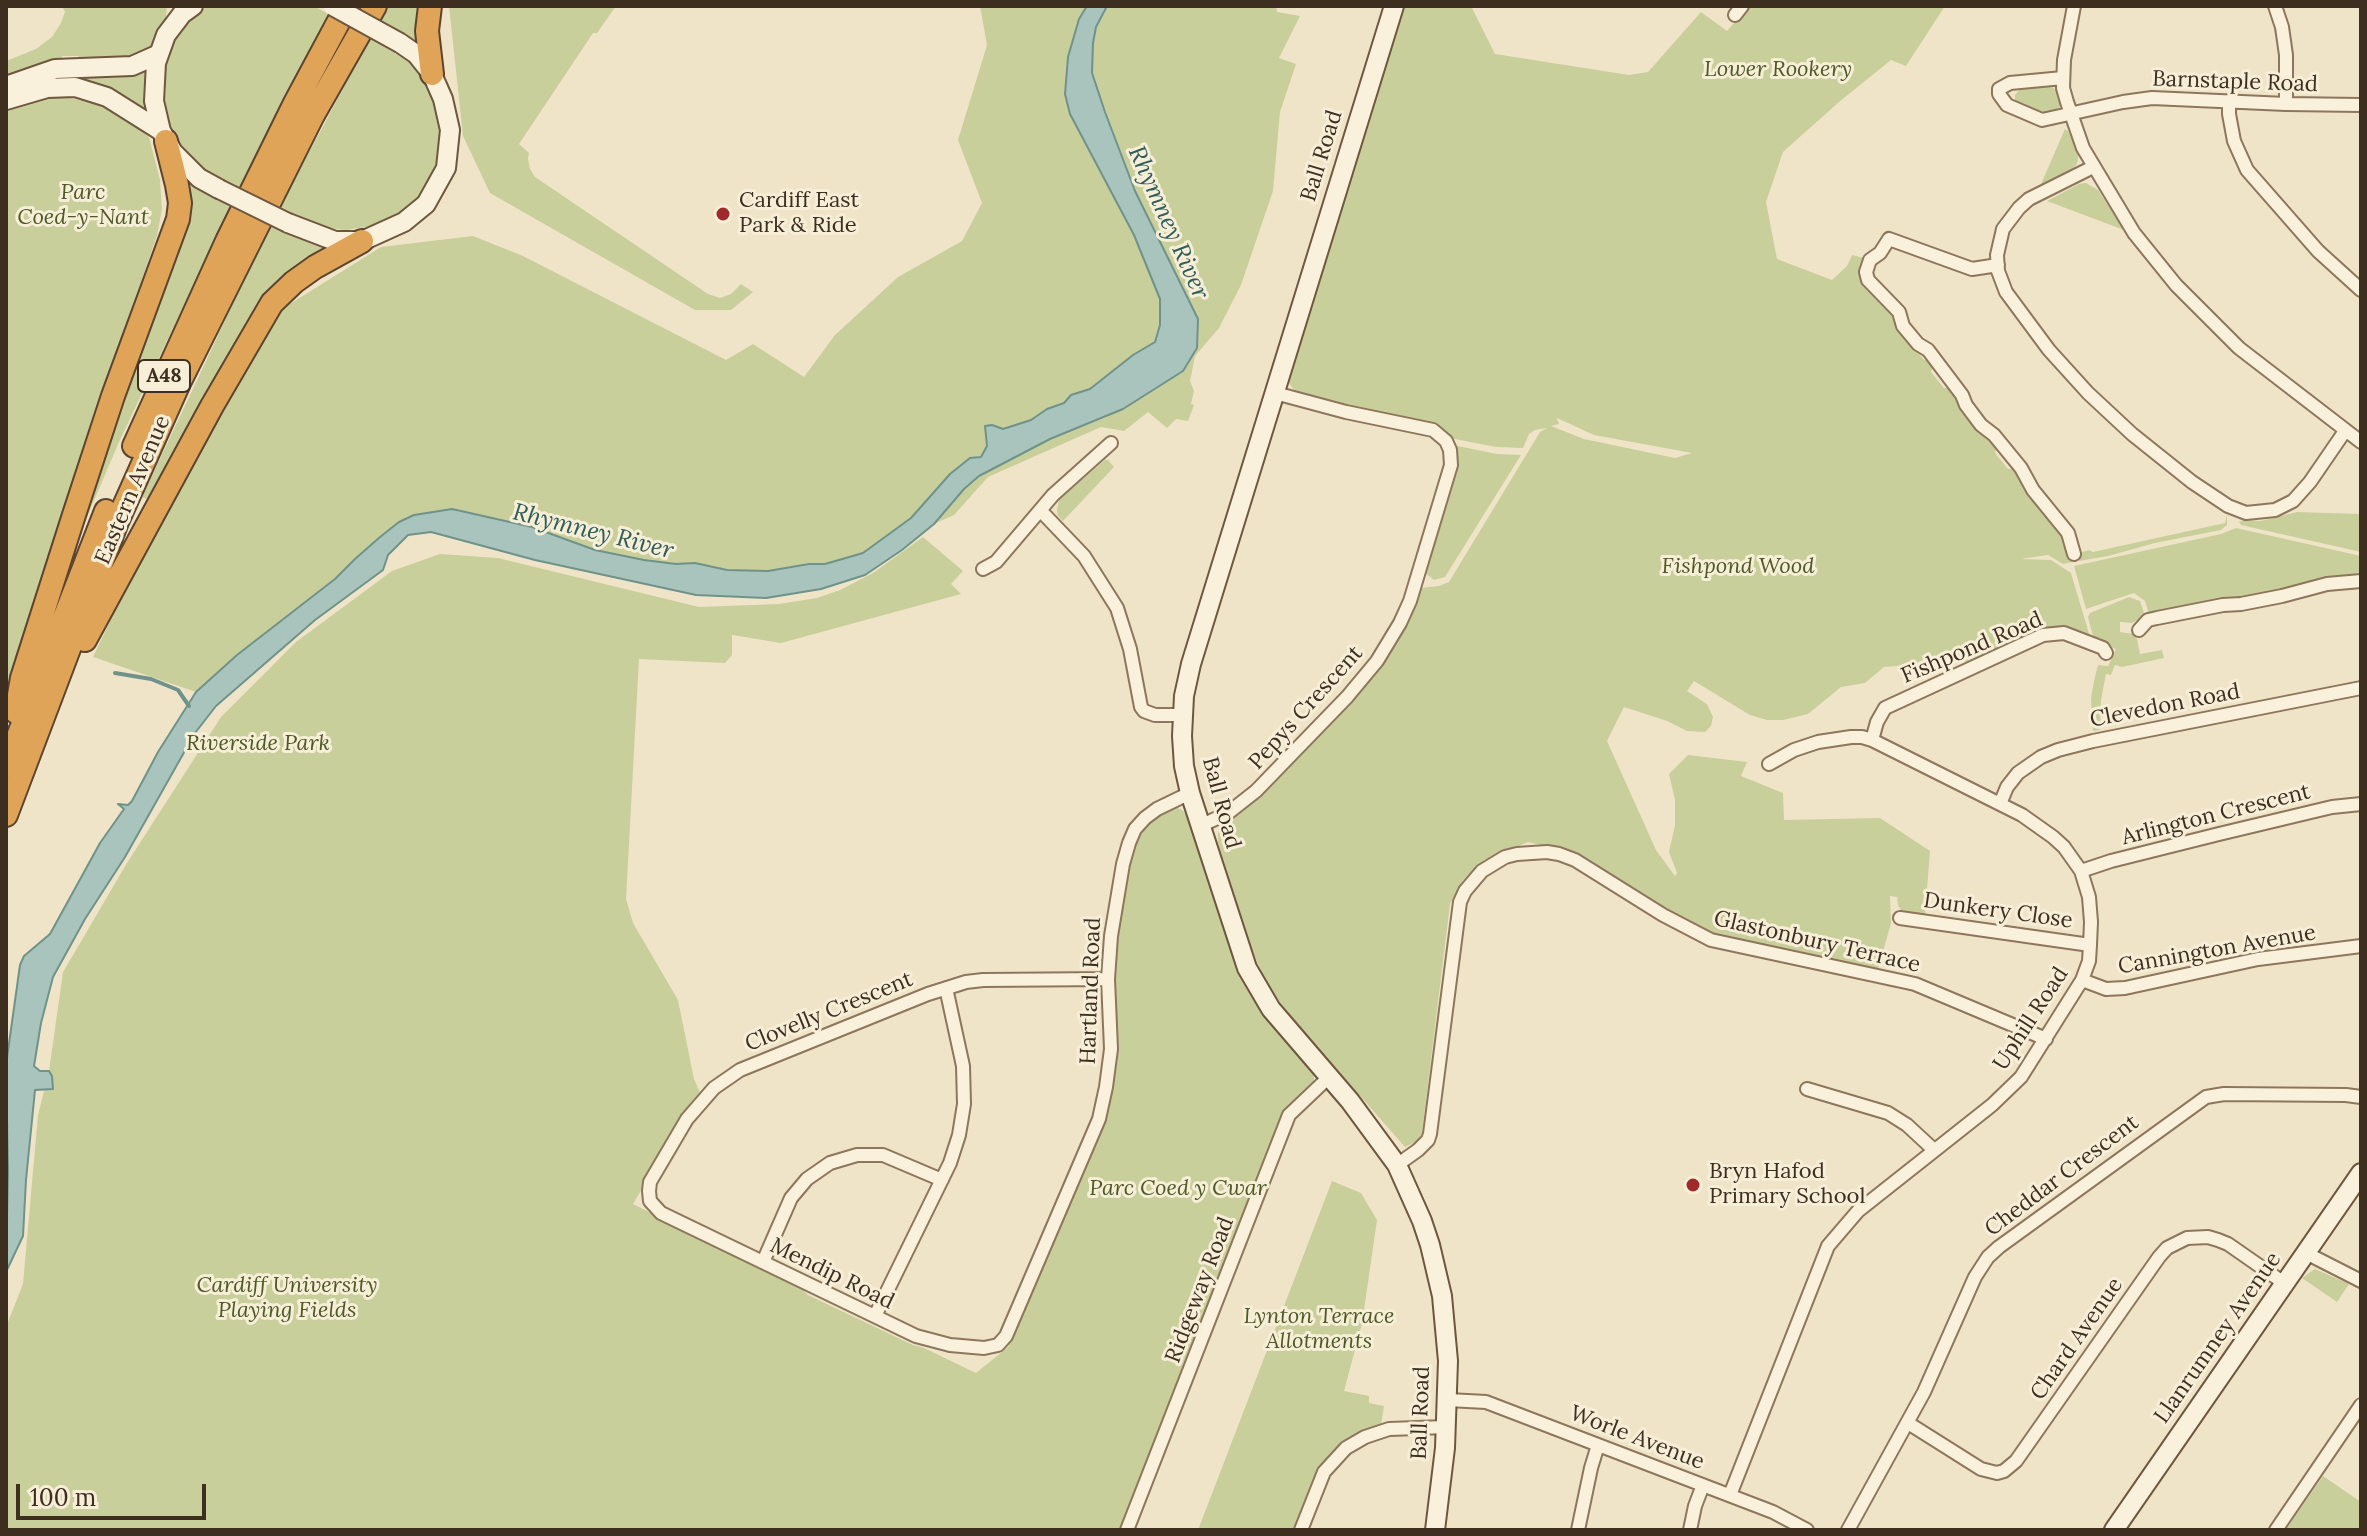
<!DOCTYPE html>
<style>
body{margin:0}
#map{position:relative;width:2367px;height:1536px;overflow:hidden;background:#f0e4c8;font-family:Lora,serif}
canvas{display:block}
.frame{position:absolute;inset:0;border:8px solid #3d2e20;pointer-events:none}
.scale{position:absolute;left:16px;top:1484px;width:190px;height:36px;box-sizing:border-box;border:4px solid #3d2e20;border-top:0;padding-left:10px;font-size:24px;line-height:28px;white-space:nowrap;color:#3d2e20;-webkit-text-stroke:6px #f7eed8;paint-order:stroke}
</style>
<div id="map">
<canvas width="2367" height="1536"></canvas>
<div class="frame"></div>
<div class="scale">100 m</div>
</div>
<script>
const context = document.querySelector('canvas').getContext('2d');
context.lineJoin = 'round';
function paint(path, color) {
  context.fillStyle = color;
  context.fill(path, 'evenodd');
}
function toPath(rows) {
  const path = new Path2D();
  for (const r of rows) {
    path.moveTo(r[0], r[1]);
    for (let i = 2; i < r.length; i += 2) path.lineTo(r[i], r[i + 1]);
  }
  return path;
}
function strokePath(path, color, width, dash) {
  context.strokeStyle = color;
  context.lineWidth = width;
  context.lineCap = dash ? 'butt' : 'round';
  context.setLineDash(dash || []);
  context.stroke(path);
}
function drawText(font, color, halo, rows, align = 'center') {
  context.font = font + ' Lora,serif';
  context.lineWidth = 6;
  context.setLineDash([]);
  context.textBaseline = 'middle';
  context.strokeStyle = halo;
  context.fillStyle = color;
  for (const [text, x, y, turn = 0] of rows) {
    context.save();
    context.translate(x, y);
    context.rotate((+turn || 0) * Math.PI / 180);
    context.textAlign = isNaN(turn) ? turn : align;
    if (halo) context.strokeText(text, 0, 0);
    context.fillText(text, 0, 0);
    context.restore();
  }
}
paint(toPath([
 [62,6,167,6,166,18,164,27,151,47,134,59,108,60,108,57,105,57,103,60,82,60,78,56,62,56,61,60,6,76,6,61,36,49,52,37,61,23,65,12],
 [207,6,314,6,330,15,283,98,271,128,240,189,204,171,182,149,170,130,162,98,165,63,175,39,186,24],
 [388,6,420,6,421,46,379,21],
 [449,6,616,6,597,33,593,33,519,144,529,153,528,159,530,169,535,177,708,294,720,298,731,294,741,284,753,292,731,310,695,310,490,193,463,136],
 [980,6,1087,6,1079,19,1068,57,1065,94,1070,114,1134,235,1160,300,1160,325,1155,342,1133,355,1090,389,1077,393,1064,403,1047,409,1031,420,1003,429,992,425,986,436,988,446,980,457,940,484,911,518,863,553,825,564,809,564,768,571,727,570,695,563,676,564,644,560,595,550,532,527,452,509,355,559,335,579,237,655,196,692,93,657,146,545,262,336,285,307,381,247,473,236,523,256,726,360,753,344,804,377,835,335,898,277,962,241,982,203,958,140,987,45],
 [1107,6,1276,6,1277,12,1300,16,1279,58,1296,64,1280,112,1273,191,1241,285,1219,328,1195,356,1190,381,1194,391,1191,404,1194,405,1188,421,1176,419,1167,428,1148,412,1124,431,1101,427,988,477,954,515,934,524,964,489,979,476,1050,439,1105,418,1183,371,1158,242,1135,191,1092,74,1093,43,1096,27],
 [1401,6,1471,6,1495,54,1629,75,1648,72,1701,12,1727,31,1749,6,1945,6,1906,66,1891,60,1839,102,1783,152,1766,202,1777,259,1832,280,1847,266,1852,255,1864,258,1861,274,1893,312,1896,324,1924,360,1930,360,1933,365,1931,372,1944,388,1952,388,1955,391,1954,397,1989,441,1994,441,1997,446,1995,453,2008,469,2015,469,2019,473,2018,478,2063,535,2072,554,2072,562,2063,564,2048,555,2021,559,2051,560,2071,573,2090,637,2063,629,1972,662,1959,661,1927,670,1912,665,1884,667,1865,683,1841,687,1808,714,1783,720,1767,720,1750,715,1694,681,1687,691,1707,704,1713,717,1711,726,1705,732,1687,731,1667,721,1624,707,1607,741,1656,850,1675,876,1677,873,1669,852,1675,825,1675,800,1669,774,1688,755,1747,762,1741,776,1783,793,1784,820,1880,818,1930,851,1925,916,1902,912,1898,905,1897,897,1890,896,1891,923,1878,970,1707,935,1563,850,1528,842,1485,860,1463,880,1450,904,1422,1133,1417,1141,1405,1147,1296,1023,1274,994,1262,974,1252,949,1218,843,1218,833,1222,823,1238,812,1276,778,1342,712,1380,664,1420,588,1439,586,1449,582,1540,432,1547,428,1535,430,1529,434,1523,448,1496,447,1450,438,1298,396,1287,380],
 [1557,418,1594,435,1692,453,1675,458,1584,439,1551,426,1559,424],
 [370,38,409,62,430,88,438,105,442,138,439,159,424,191,413,203,396,217,373,226,346,230,326,228,279,209],
 [142,70,146,74,147,109,144,111,53,80,57,75],
 [2049,85,2059,92,2061,100,2060,107,2054,113,2042,115,2018,104,2015,101,2015,95,2021,88],
 [57,95,96,104,125,118,149,137,160,180,162,209,157,236,111,367,6,692,6,107,42,96],
 [2065,129,2068,131,2079,153,2077,164,2071,170,2041,184],
 [186,179,198,188,231,206,119,442,84,524,82,524,108,443,179,254,189,211],
 [2086,183,2098,190,2124,230,2047,201,2079,184],
 [270,225,309,242,332,246,272,290,249,317,147,499,142,497],
 [1453,445,1497,454,1521,455,1445,577,1434,580,1425,573,1448,488,1451,488,1454,477,1456,457],
 [1105,460,1108,460,1114,467,1063,521,1058,516,1057,510,1059,500],
 [2297,512,2361,514,2361,552,2241,525,2239,522,2243,520,2261,521],
 [2227,515,2227,525,2221,530,2155,543,2108,556,2079,561,2077,558,2076,554,2089,550,2093,552,2225,523],
 [2236,528,2361,556,2361,573,2351,574,2350,578,2343,580,2339,577,2284,588,2282,593,2276,594,2272,591,2250,595,2248,599,2241,600,2237,597,2149,614,2145,601,2134,593,2086,609,2074,566,2221,534],
 [923,537,963,571,951,584,961,594,781,643,732,635,732,655,725,663,639,659,626,899,633,923,678,1000,694,1079,701,1095,685,1116,633,1204,802,1289,808,1295,913,1345,922,1347,976,1373,1008,1347,1078,1179,1115,1038,1114,970,1116,942,1134,847,1149,822,1167,808,1176,807,1182,810,1190,817,1242,975,1258,1003,1314,1071,1314,1079,1313,1085,1288,1108,1281,1123,1122,1530,6,1530,6,1327,23,1284,38,1115,49,1071,63,972,127,863,221,717,296,642,392,571,440,554,498,558,699,607,779,604,817,598,840,590,873,573],
 [2129,597,2140,601,2145,616,2132,623,2120,622,2120,632,2133,634,2137,639,2140,654,2162,650,2164,658,2122,667,2115,665,2111,675,2106,674,2101,700,2100,730,2093,731,2091,698,2094,681,2098,665,2108,666,2116,649,2094,640,2088,617,2090,613],
 [1332,1181,1361,1193,1377,1220,1362,1324,1344,1391,1369,1396,1369,1403,1384,1406,1381,1425,1344,1443,1296,1530,1198,1530],
 [2315,1269,2349,1284,2337,1302,2302,1278],
 [2323,1476,2361,1502,2361,1530,2286,1530]
]), '#c9cf9b');
const water = toPath([
 [1087,6,1107,6,1096,27,1093,43,1092,73,1105,112,1135,191,1198,319,1197,348,1183,371,1123,409,1050,439,979,476,964,489,934,524,902,550,865,575,821,589,766,598,696,595,535,560,431,532,408,535,388,555,383,570,315,620,216,706,195,733,125,857,85,919,53,977,41,1023,34,1066,40,1071,49,1071,52,1076,53,1089,35,1090,26,1180,23,1236,6,1272,8,1171,6,1065,20,965,24,956,50,934,100,843,124,809,118,804,128,805,132,801,158,752,196,692,237,655,335,579,355,559,380,537,399,522,414,515,452,509,532,527,595,550,644,560,676,564,695,563,727,570,768,571,809,564,825,564,863,553,911,518,950,474,970,458,981,457,987,446,985,426,992,425,1003,429,1031,420,1047,409,1064,403,1071,395,1090,389,1133,355,1155,342,1160,325,1160,299,1134,235,1070,114,1065,94,1068,57,1079,19,1087,6]
]);
paint(water, '#a9c4bc');
strokePath(water, '#6f938a', 2);
strokePath(toPath([
 [115,673,151,679,178,690,189,706]
]), '#6f938a', 4);
const street = toPath([
 [2074,6,2064,60,2063,88,2067,102,2083,148,2134,233,2176,285,2239,348,2361,442],
 [2275,6,2282,27,2286,55,2286,104],
 [1735,15,1742,6],
 [2063,78,2010,83,1999,89,1999,94,2007,105,2042,120,2123,102,2152,98,2286,104,2361,105],
 [2229,101,2229,114,2234,141,2247,170,2318,251,2361,290],
 [2093,167,2029,199,2019,208,2003,229,1997,255,1998,271,2006,292,2049,350,2088,393,2132,434,2192,482,2228,506,2246,513,2275,510,2293,501,2310,482,2345,431],
 [1998,265,1972,269,1889,239,1880,253,1870,260,1866,272,1868,280,1899,312,1903,326,1918,344,1928,350,1962,395,1966,405,1981,425,1994,435,2021,468,2033,490,2068,533,2074,554],
 [1041,511,1084,556,1117,608,1130,649,1141,707,1144,711,1155,715,1183,715],
 [983,569,996,562,1053,495,1111,443],
 [2139,630,2148,620,2157,618,2223,605,2241,604,2282,596,2327,584,2361,581],
 [1872,740,1877,722,1885,708,2043,635,2064,633,2103,648,2106,653],
 [2000,804,2007,787,2018,773,2041,757,2058,750,2093,741,2361,688],
 [1200,826,1228,813,1256,791,1347,697,1377,661,1400,623,1410,601,1451,465,1450,450,1446,441,1433,430,1346,412,1275,393],
 [2081,871,2111,861,2219,834,2332,807,2361,804],
 [1900,918,2090,945],
 [1108,979,983,980,966,982,928,994,740,1070,714,1088,687,1119,650,1182,649,1191,650,1201,661,1213,916,1336,950,1345,984,1348,998,1345,1006,1336,1099,1119,1106,1087,1111,1049,1108,979,1111,936,1123,864,1129,843,1135,829,1145,818,1157,809,1190,793],
 [2082,980,2106,989,2125,988,2258,959,2361,946],
 [1807,1089,1888,1113,1907,1125,1934,1150],
 [1397,1165,1418,1150,1428,1140,1430,1134,1460,902,1465,891,1482,871,1505,857,1517,854,1547,852,1559,854,1575,860,1663,915,1711,940,1915,984,2046,1039],
 [2306,1253,2361,1281],
 [763,1262,791,1198,807,1179,830,1163,857,1155,883,1155,942,1180],
 [875,1316,950,1163,959,1135,964,1104,963,1066,946,988],
 [1448,1400,1486,1402,1773,1512,1807,1530],
 [1908,1423,1981,1469,1997,1473,2004,1471,2016,1461,2159,1257,2167,1248,2187,1238,2208,1237,2218,1240,2228,1244,2284,1283],
 [1730,1495,1828,1246,1858,1211,1992,1105,2021,1077,2082,980,2089,961,2090,945,2091,922,2089,897,2081,871,2064,847,2053,837,2022,815,1872,740,1862,737,1851,737,1818,742,1794,750,1769,764],
 [1127,1530,1289,1115,1329,1077],
 [1301,1530,1324,1472,1346,1448,1365,1437,1389,1429,1446,1427],
 [1578,1530,1591,1468,1598,1445],
 [1690,1530,1695,1506,1703,1485],
 [1848,1530,1924,1392,1975,1277,1988,1257,1999,1247,2206,1097,2224,1094,2346,1095,2361,1097],
 [2276,1530,2361,1405]
]);
const secondary = toPath([
 [193,6,182,14,166,35,156,63,154,101,161,131,173,152,199,178,219,189],
 [1394,6,1191,664,1184,696,1182,736,1184,766,1190,793,1247,968,1271,1009,1350,1101,1397,1165,1422,1221,1430,1245,1442,1296,1448,1361,1445,1448,1435,1530],
 [6,86,55,69,132,66,159,54],
 [6,100,47,88,75,87,107,97,161,131],
 [288,223,335,241,362,241,404,222,426,204,446,168,450,130,443,99,432,74,416,54,400,43],
 [2114,1530,2361,1173]
]);
const highway = toPath([
 [430,6,427,31,432,74],
 [134,446,227,241,294,105,347,6],
 [85,640,212,406,272,303,294,282,315,267,362,241],
 [16,712,22,678,73,518,113,396,178,219,180,203,177,185,166,141],
 [6,767,106,511],
 [6,815,117,522,179,383,313,115,375,6]
]);
strokePath(street, '#8d765c', 16);
strokePath(secondary, '#6f573f', 22);
strokePath(highway, '#5b4430', 26);
strokePath(street, '#faf1dc', 12);
strokePath(secondary, '#faf1dc', 18);
strokePath(highway, '#e0a458', 22);
const secondaryBridge = toPath([
 [333,6,400,43],
 [219,189,288,223]
]);
strokePath(secondaryBridge, '#6f573f', 22, []);
strokePath(secondaryBridge, '#faf1dc', 18);
for (const [x, y, r, color] of [
 [723,214,8,"#9e2a2b"],
 [1693,1185,8,"#9e2a2b"]
]) {
  const dot = new Path2D();
  dot.arc(x, y, r, 0, 2 * Math.PI);
  context.fillStyle = color;
  context.fill(dot);
  strokePath(dot, '#f7eed8', 3);
}
for (const [x, y, w] of [
 [164,376,52]
]) {
  const box = new Path2D();
  box.roundRect(x - w / 2, y - 16, w, 32, 6);
  context.fillStyle = '#f7eed8';
  context.fill(box);
  strokePath(box, '#3d2e20', 2);
}
drawText('bold 20px', '#3d2e20', null, [
 ["A48",164,376]
]);
drawText('italic 22px', '#4d5a26', '#f7eed8', [
 ["Lower Rookery",1778,70],
 ["Parc",83,193],
 ["Coed-y-Nant",83,218],
 ["Fishpond Wood",1738,567],
 ["Riverside Park",258,744],
 ["Parc Coed y Cwar",1178,1189],
 ["Cardiff University",287,1286],
 ["Playing Fields",287,1311],
 ["Lynton Terrace",1319,1317],
 ["Allotments",1319,1342]
]);
drawText('22px', '#3d2e20', '#f7eed8', [
 ["Barnstaple Road",2235,82,2],
 ["Ball Road",1322,156,-73],
 ["Eastern Avenue",133,490,-67],
 ["Fishpond Road",1972,648,-23],
 ["Clevedon Road",2165,706,-11],
 ["Pepys Crescent",1306,708,-48],
 ["Ball Road",1221,803,75],
 ["Arlington Crescent",2216,815,-14],
 ["Dunkery Close",1998,911,8],
 ["Glastonbury Terrace",1817,942,13],
 ["Cannington Avenue",2217,950,-10],
 ["Hartland Road",1091,991,-88],
 ["Clovelly Crescent",829,1012,-22],
 ["Uphill Road",2031,1019,-57],
 ["Cheddar Crescent",2062,1176,-37],
 ["Mendip Road",832,1274,26],
 ["Ridgeway Road",1200,1290,-69],
 ["Llanrumney Avenue",2218,1338,-55],
 ["Chard Avenue",2077,1339,-55],
 ["Ball Road",1421,1413,-88],
 ["Worle Avenue",1637,1438,21]
]);
drawText('22px', '#3d2e20', '#f7eed8', [
 ["Cardiff East",739,201],
 ["Park & Ride",739,226],
 ["Bryn Hafod",1709,1172],
 ["Primary School",1709,1197]
], 'left');
drawText('italic 24px', '#2f5d5a', '#f7eed8', [
 ["Rhymney River",1168,223,66],
 ["Rhymney River",593,532,14]
]);
</script>
